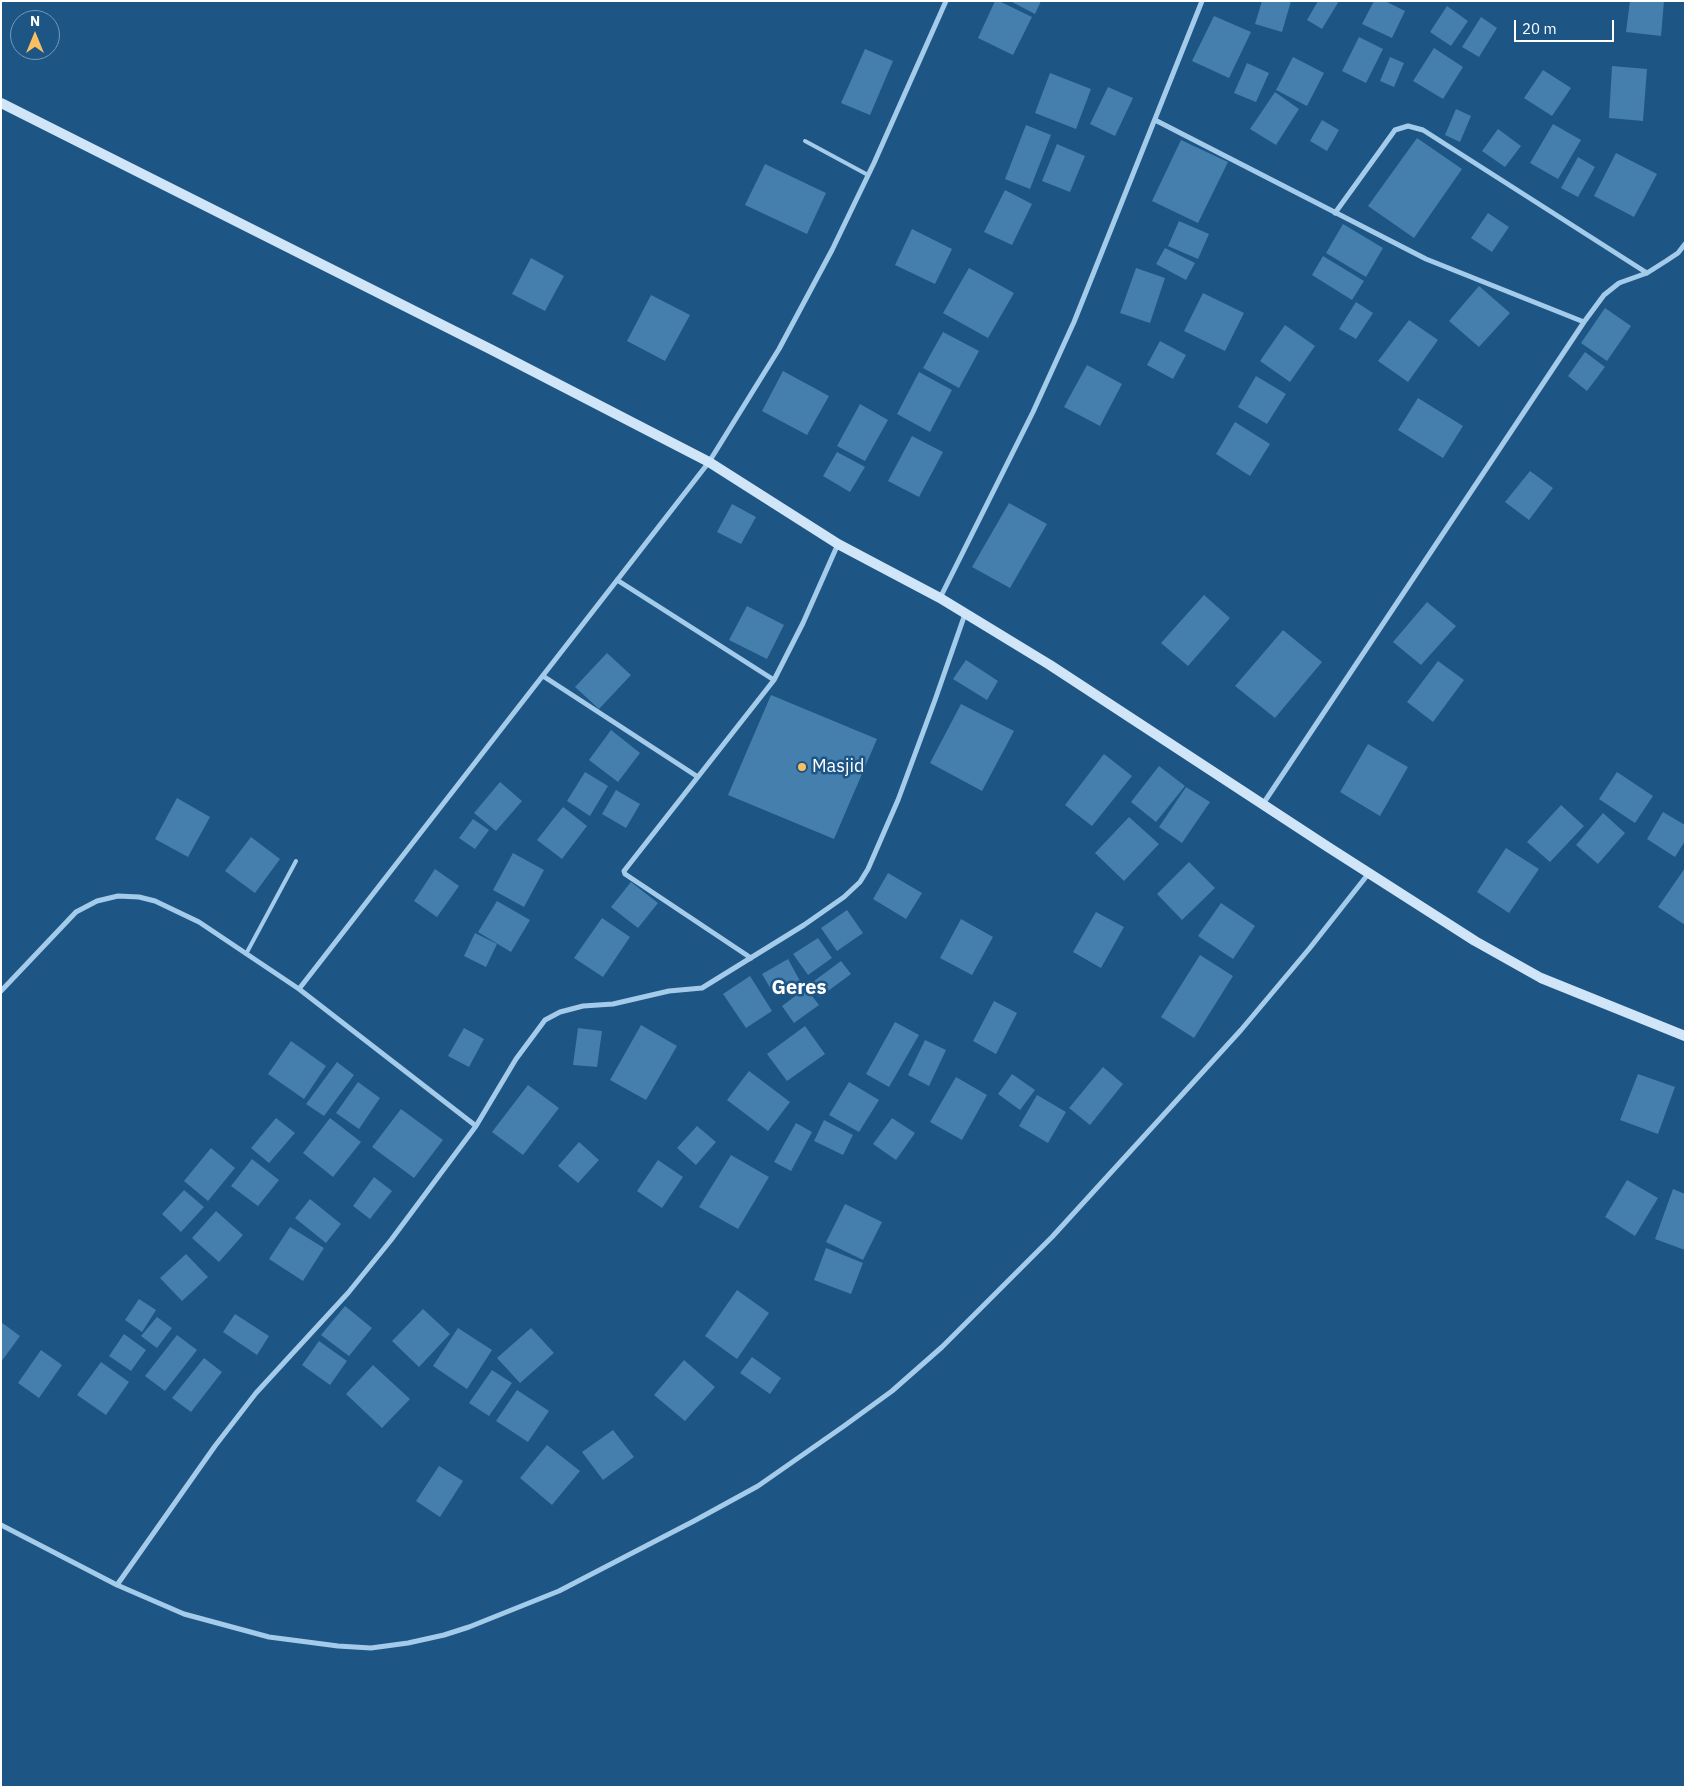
<!DOCTYPE html>
<style>
body{margin:0}
#map{position:relative;width:1686px;height:1788px;overflow:hidden;background:#1d5585;font-family:"IBM Plex Sans",sans-serif}
canvas{display:block}
.frame{position:absolute;inset:0;border:2px solid #fff;pointer-events:none}
.north{position:absolute;left:10px;top:10px;width:50px;height:50px;box-sizing:border-box;background:#1d5585;border:1px solid #7799b6;border-radius:50%;rotate:0deg;font-size:14px;font-weight:700;line-height:20px;text-align:center;color:#fff}
.north::after{content:'';display:block;margin:auto;width:18px;height:22px;background:#fabf62;clip-path:polygon(50% 0,100% 100%,50% 72%,0 100%)}
.scale{position:absolute;left:1514px;top:20px;width:100px;height:22px;box-sizing:border-box;border:2px solid #fff;border-top:0;padding-left:6px;font-size:15px;line-height:18px;white-space:nowrap;color:#fff;-webkit-text-stroke:4px #1d5585;paint-order:stroke}
</style>
<div id="map">
<canvas width="1686" height="1788"></canvas>
<div class="frame"></div>
<div class="north">N</div>
<div class="scale">20 m</div>
</div>
<script>
const context = document.querySelector('canvas').getContext('2d');
context.lineJoin = 'round';
function paint(path, color) {
  context.fillStyle = color;
  context.fill(path, 'evenodd');
}
function toPath(rows) {
  const path = new Path2D();
  for (const r of rows) {
    path.moveTo(r[0], r[1]);
    for (let i = 2; i < r.length; i += 2) path.lineTo(r[i], r[i + 1]);
  }
  return path;
}
function strokePath(path, color, width, dash) {
  context.strokeStyle = color;
  context.lineWidth = width;
  context.lineCap = dash ? 'butt' : 'round';
  context.setLineDash(dash || []);
  context.stroke(path);
}
function drawText(font, color, halo, rows, align = 'center') {
  context.font = font + ' "IBM Plex Sans",sans-serif';
  context.lineWidth = 5;
  context.setLineDash([]);
  context.textBaseline = 'middle';
  context.strokeStyle = halo;
  context.fillStyle = color;
  for (const [text, x, y, turn = 0] of rows) {
    context.save();
    context.translate(x, y);
    context.rotate((+turn || 0) * Math.PI / 180);
    context.textAlign = isNaN(turn) ? turn : align;
    if (halo) context.strokeText(text, 0, 0);
    context.fillText(text, 0, 0);
    context.restore();
  }
}
paint(toPath([
 [995,1,999,1,1032,17,1013,55,978,38],
 [1010,1,1041,1,1035,14],
 [1262,1,1291,1,1282,32,1255,24],
 [1318,1,1339,1,1322,29,1307,20],
 [1374,1,1385,1,1405,11,1392,38,1362,24],
 [1630,1,1664,1,1661,36,1626,32],
 [1447,6,1468,21,1451,46,1430,32],
 [1214,16,1251,32,1229,78,1192,61],
 [1481,17,1497,28,1479,57,1462,47],
 [1359,37,1383,49,1366,83,1342,71],
 [1434,48,1463,67,1443,99,1413,81],
 [865,49,893,61,870,115,841,103],
 [1293,57,1324,73,1307,106,1276,90],
 [1390,57,1404,63,1394,87,1380,81],
 [1247,63,1269,73,1256,102,1234,93],
 [1612,66,1647,69,1643,121,1609,118],
 [1543,70,1571,88,1552,116,1524,98],
 [1050,73,1091,89,1076,129,1035,113],
 [1108,87,1133,98,1115,136,1090,124],
 [1275,92,1299,109,1276,145,1250,129],
 [1456,109,1471,116,1460,142,1445,135],
 [1322,120,1339,130,1327,151,1310,141],
 [1553,124,1581,140,1558,179,1530,163],
 [1026,125,1051,135,1030,189,1005,179],
 [1498,129,1521,146,1505,167,1482,151],
 [1417,138,1462,169,1414,238,1368,206],
 [1181,140,1228,162,1198,223,1152,201],
 [1057,144,1085,156,1070,192,1042,181],
 [1616,153,1657,174,1634,217,1594,196],
 [1578,157,1595,167,1578,197,1561,188],
 [765,164,826,193,807,234,745,205],
 [1005,190,1032,204,1012,245,984,232],
 [1488,213,1509,227,1492,252,1471,238],
 [1179,221,1209,234,1198,259,1168,246],
 [1343,224,1383,248,1366,277,1326,253],
 [912,229,952,249,935,284,895,265],
 [1165,248,1195,263,1186,280,1156,264],
 [1323,256,1364,281,1352,300,1312,275],
 [531,258,564,276,545,311,512,294],
 [969,268,1014,293,988,338,943,313],
 [1136,268,1165,278,1150,323,1120,313],
 [1479,286,1510,313,1479,347,1449,321],
 [1203,293,1244,313,1225,351,1184,331],
 [651,295,690,315,665,361,627,341],
 [1356,302,1373,313,1356,339,1339,329],
 [1605,308,1631,326,1607,361,1581,343],
 [1409,320,1438,340,1408,382,1378,361],
 [1285,325,1315,346,1290,382,1260,361],
 [943,332,979,351,959,388,923,368],
 [1160,341,1186,355,1173,379,1147,365],
 [1585,352,1605,367,1587,391,1568,376],
 [1087,365,1122,384,1100,426,1064,407],
 [783,371,829,396,807,435,762,411],
 [919,372,952,390,930,432,897,414],
 [1256,376,1286,394,1267,424,1238,407],
 [1418,398,1463,426,1443,458,1398,430],
 [860,404,888,420,865,461,837,446],
 [1235,422,1270,444,1250,476,1216,454],
 [912,436,943,452,919,497,888,481],
 [837,452,865,467,850,492,823,476],
 [1530,471,1553,488,1529,520,1505,502],
 [1009,503,1047,524,1010,588,972,567],
 [732,504,756,517,741,544,717,532],
 [1204,595,1230,618,1188,666,1161,643],
 [1427,602,1456,626,1421,665,1393,642],
 [747,606,784,625,767,659,729,640],
 [1283,630,1322,662,1275,718,1235,686],
 [607,653,631,675,599,709,575,687],
 [966,660,998,681,987,700,953,679],
 [1438,661,1464,680,1433,722,1407,702],
 [771,695,877,739,834,839,728,795],
 [961,704,1014,731,982,791,930,763],
 [611,730,640,753,618,782,589,760],
 [1368,744,1408,767,1380,816,1340,792],
 [1104,754,1132,776,1092,826,1065,805],
 [1159,766,1185,786,1156,822,1131,802],
 [585,772,608,786,590,816,567,801],
 [1617,772,1653,796,1635,823,1599,799],
 [500,782,522,801,496,831,474,813],
 [1186,787,1210,802,1182,843,1159,827],
 [616,790,640,804,626,828,602,814],
 [177,798,210,817,188,857,155,839],
 [1561,805,1584,826,1550,862,1527,842],
 [563,807,587,826,562,859,537,840],
 [1663,812,1685,825,1685,841,1675,857,1647,839],
 [1603,813,1625,833,1598,864,1576,845],
 [1129,817,1159,844,1124,881,1095,853],
 [473,819,489,830,475,849,459,838],
 [251,837,280,859,255,893,225,871],
 [1506,848,1539,869,1509,913,1477,892],
 [513,853,544,870,524,907,493,890],
 [1189,862,1215,888,1182,920,1157,894],
 [1685,868,1685,925,1658,907],
 [435,869,459,886,437,917,414,901],
 [888,873,922,893,906,919,873,899],
 [631,882,658,903,638,928,611,907],
 [497,901,530,920,511,952,478,932],
 [1221,903,1255,926,1233,959,1198,936],
 [847,910,863,933,837,951,821,928],
 [1096,912,1124,927,1101,968,1073,952],
 [602,918,630,937,603,977,574,958],
 [961,919,993,937,972,975,940,958],
 [475,933,497,944,486,967,464,956],
 [818,938,832,958,808,975,793,954],
 [1200,955,1233,976,1194,1038,1161,1017],
 [788,959,800,981,775,996,762,974],
 [841,961,851,974,820,997,810,984],
 [750,976,772,1011,746,1028,723,994],
 [806,988,819,1005,794,1023,782,1006],
 [994,1001,1017,1013,996,1054,973,1041],
 [895,1022,919,1035,889,1087,866,1074],
 [641,1025,677,1046,646,1100,610,1080],
 [805,1026,825,1054,787,1081,767,1054],
 [464,1028,484,1039,469,1067,448,1056],
 [578,1028,602,1031,597,1067,573,1065],
 [925,1040,946,1050,929,1086,908,1075],
 [291,1041,326,1066,304,1099,268,1074],
 [337,1062,354,1075,324,1116,306,1104],
 [1103,1067,1123,1084,1090,1125,1069,1108],
 [749,1071,790,1102,768,1131,727,1100],
 [1012,1074,1035,1090,1020,1110,998,1094],
 [1638,1074,1675,1087,1658,1134,1620,1120],
 [956,1077,987,1095,962,1140,930,1122],
 [358,1082,380,1098,359,1129,336,1113],
 [849,1082,879,1100,859,1132,829,1115],
 [528,1085,559,1108,523,1155,492,1132],
 [1037,1095,1066,1112,1048,1143,1019,1126],
 [401,1109,443,1140,414,1178,372,1147],
 [276,1118,295,1133,269,1163,251,1148],
 [330,1118,361,1142,333,1177,303,1153],
 [892,1118,915,1133,896,1160,873,1144],
 [824,1120,853,1135,843,1155,814,1141],
 [796,1123,812,1132,791,1171,774,1162],
 [697,1126,716,1142,696,1165,677,1148],
 [579,1142,599,1160,578,1183,558,1166],
 [211,1148,235,1168,208,1201,184,1181],
 [731,1155,769,1177,738,1229,699,1207],
 [252,1159,279,1180,258,1206,231,1186],
 [658,1160,683,1177,662,1208,637,1191],
 [374,1177,392,1191,370,1219,353,1206],
 [1627,1180,1658,1198,1635,1236,1605,1217],
 [1673,1189,1685,1194,1685,1250,1655,1239],
 [184,1190,204,1207,181,1232,162,1214],
 [310,1199,341,1224,326,1243,295,1218],
 [845,1204,882,1222,863,1260,826,1242],
 [216,1211,243,1235,219,1262,192,1238],
 [290,1227,324,1248,303,1281,269,1259],
 [826,1248,863,1263,851,1294,814,1280],
 [186,1254,208,1277,182,1301,160,1278],
 [737,1290,769,1313,737,1359,705,1336],
 [139,1299,156,1310,142,1332,125,1320],
 [345,1306,372,1328,349,1356,321,1335],
 [423,1309,450,1334,419,1367,392,1341],
 [235,1314,269,1336,257,1355,223,1332],
 [157,1317,172,1328,157,1348,141,1336],
 [1,1322,20,1336,1,1362],
 [458,1328,492,1350,467,1389,433,1366],
 [531,1328,554,1353,520,1383,497,1358],
 [124,1334,146,1350,131,1371,109,1356],
 [177,1335,197,1350,165,1391,145,1376],
 [319,1341,347,1361,330,1385,302,1365],
 [41,1350,62,1365,39,1398,18,1383],
 [752,1357,781,1378,770,1394,740,1373],
 [204,1358,222,1372,191,1412,172,1398],
 [684,1360,715,1387,685,1421,654,1395],
 [101,1362,129,1382,106,1415,77,1395],
 [373,1365,410,1399,382,1428,346,1394],
 [492,1370,512,1383,489,1416,469,1403],
 [517,1390,549,1411,528,1442,496,1421],
 [613,1430,634,1457,603,1480,582,1452],
 [547,1445,580,1471,552,1505,520,1478],
 [439,1466,463,1481,440,1517,416,1501]
]), '#457fad');
strokePath(toPath([
 [805,141,868,175],
 [246,954,296,861]
]), '#a4cbea', 4);
strokePath(toPath([
 [1155,120,1426,259,1584,322],
 [1335,213,1395,130,1408,126,1423,130,1647,273],
 [617,580,774,680],
 [940,598,1033,412,1074,322,1202,1],
 [543,676,698,777],
 [1263,804,1584,322,1604,295,1619,283,1647,273,1666,261,1678,253,1685,244],
 [751,958,625,874,624,871,774,680,803,623,838,544],
 [299,989,476,1126],
 [1,991,76,912,97,901,118,896,139,897,155,901,199,922,299,989,709,462,779,349,832,250,874,163,946,1],
 [1,1525,117,1585,184,1614,269,1637,338,1646,371,1648,408,1643,444,1635,469,1627,559,1591,694,1521,758,1486,844,1426,892,1391,942,1347,1052,1237,1241,1030,1309,949,1369,873],
 [117,1585,215,1446,256,1393,348,1293,391,1240,476,1126,516,1059,545,1020,560,1012,583,1006,613,1004,669,991,702,988,804,925,844,897,860,882,868,869,898,800,935,700,965,614]
]), '#a4cbea', 5);
strokePath(toPath([
 [1,103,492,350,709,462,838,544,940,598,1050,665,1328,847,1475,941,1541,978,1685,1036]
]), '#d0e5f8', 10);
for (const [x, y, r, color] of [
 [802,767,5,"#fabf62"]
]) {
  const dot = new Path2D();
  dot.arc(x, y, r, 0, 2 * Math.PI);
  context.fillStyle = color;
  context.fill(dot);
  strokePath(dot, '#1d5585', 2);
}
drawText('18px', '#fff', '#1d5585', [
 ["Masjid",812,767]
], 'left');
drawText('bold 20px', '#fff', '#1d5585', [
 ["Geres",799,988]
]);
</script>
